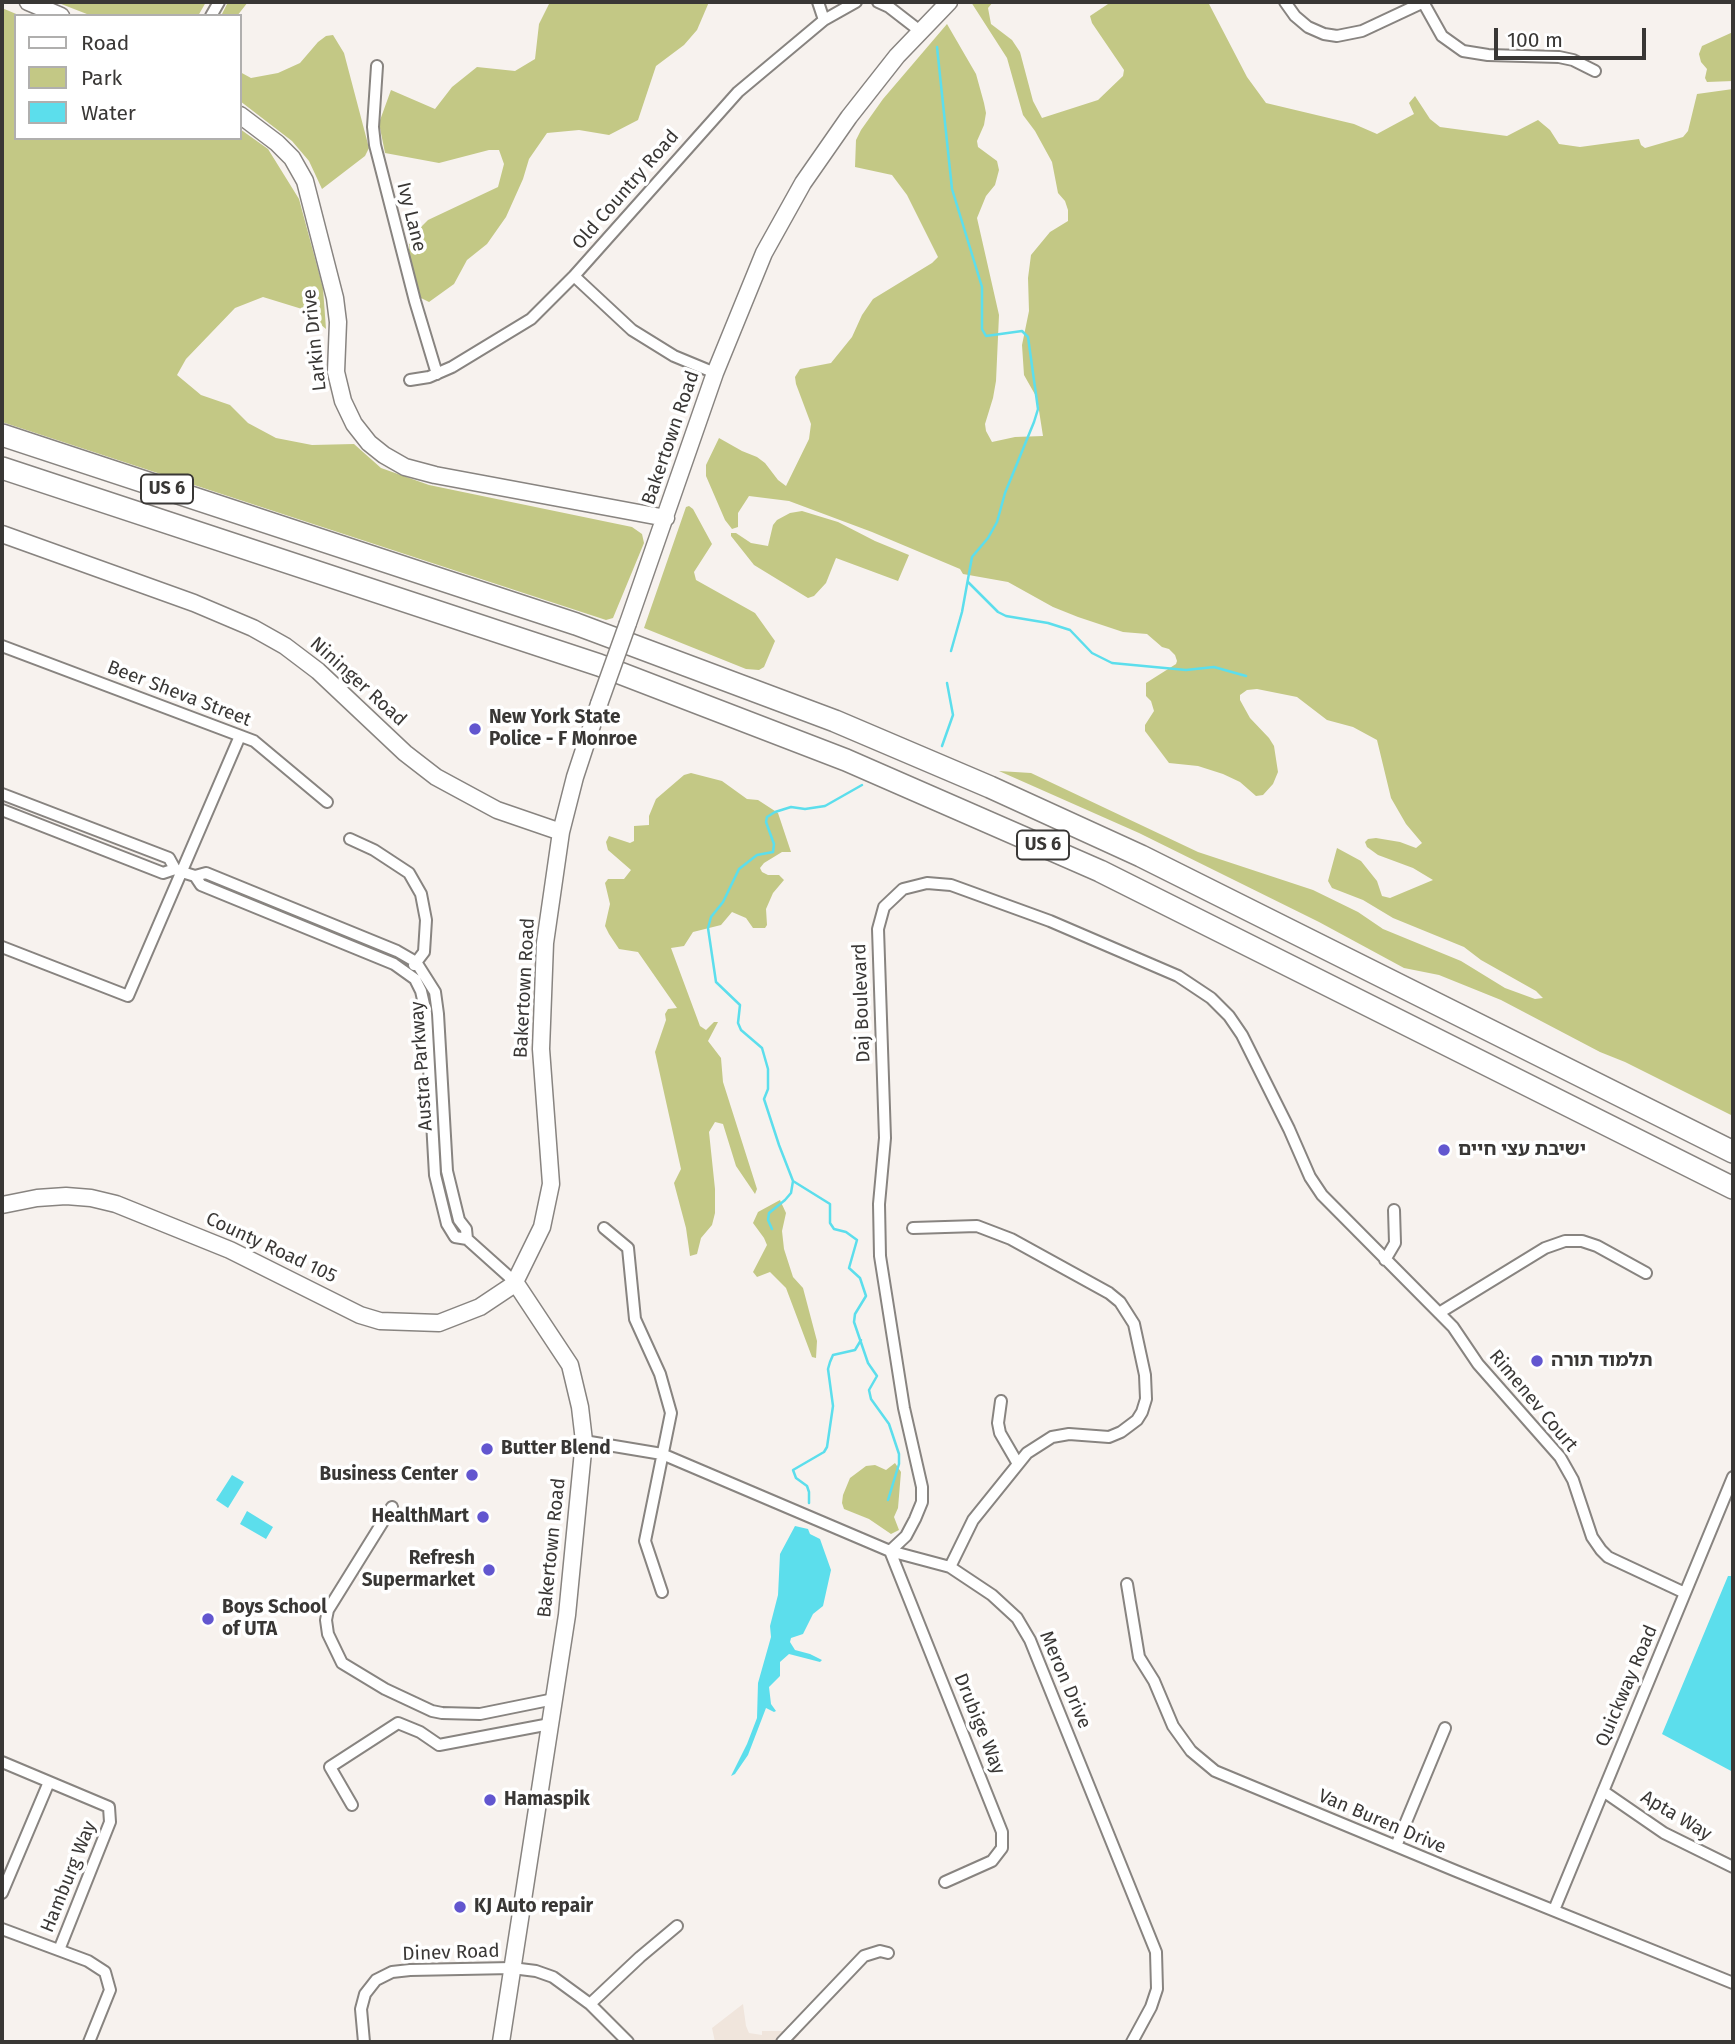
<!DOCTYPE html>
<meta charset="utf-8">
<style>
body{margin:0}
#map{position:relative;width:1735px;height:2044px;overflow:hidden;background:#f7f2ee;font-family:"Fira Sans",sans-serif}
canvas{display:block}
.frame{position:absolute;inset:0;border:4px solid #393735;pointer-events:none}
.legend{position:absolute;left:14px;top:14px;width:228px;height:126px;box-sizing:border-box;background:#fff;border:2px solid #b0afae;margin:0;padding:9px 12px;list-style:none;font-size:21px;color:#393735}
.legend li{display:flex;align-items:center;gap:14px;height:35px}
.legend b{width:35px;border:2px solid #b0afae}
.scale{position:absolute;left:1494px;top:28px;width:152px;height:32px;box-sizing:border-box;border:4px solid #393735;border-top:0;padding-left:9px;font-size:21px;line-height:24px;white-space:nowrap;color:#393735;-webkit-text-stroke:5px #fff;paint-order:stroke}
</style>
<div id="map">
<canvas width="1735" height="2044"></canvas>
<div class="frame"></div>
<ul class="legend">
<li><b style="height:9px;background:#fff"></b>Road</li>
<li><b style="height:19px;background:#c3c885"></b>Park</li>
<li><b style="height:19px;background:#5cdeec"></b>Water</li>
</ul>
<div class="scale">100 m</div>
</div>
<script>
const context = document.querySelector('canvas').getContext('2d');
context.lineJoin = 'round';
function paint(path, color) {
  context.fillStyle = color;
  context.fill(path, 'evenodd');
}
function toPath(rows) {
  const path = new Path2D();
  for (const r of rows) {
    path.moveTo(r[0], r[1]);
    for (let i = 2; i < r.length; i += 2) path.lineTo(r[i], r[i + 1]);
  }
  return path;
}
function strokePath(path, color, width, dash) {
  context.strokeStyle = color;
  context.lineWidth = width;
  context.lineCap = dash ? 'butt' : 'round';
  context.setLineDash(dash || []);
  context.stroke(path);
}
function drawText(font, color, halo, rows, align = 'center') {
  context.font = font + ' "Fira Sans","Noto Sans Hebrew",sans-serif';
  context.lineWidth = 7;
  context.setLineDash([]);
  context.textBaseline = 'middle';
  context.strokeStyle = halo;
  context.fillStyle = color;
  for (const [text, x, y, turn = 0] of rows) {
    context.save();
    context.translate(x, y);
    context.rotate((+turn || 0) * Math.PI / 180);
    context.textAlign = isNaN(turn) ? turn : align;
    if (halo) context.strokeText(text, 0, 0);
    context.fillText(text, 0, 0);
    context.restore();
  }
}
paint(toPath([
 [743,2004,746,2026,749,2033,762,2035,762,2031,783,2031,788,2025,799,2035,793,2042,715,2042,712,2028]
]), '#f0e5dc');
paint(toPath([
 [56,2,206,2,198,16,92,16],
 [228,2,248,2,237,16,221,16],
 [550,2,709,2,697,30,684,45,656,66,638,120,609,135,579,130,547,133,529,159,523,179,506,217,487,244,467,260,454,284,429,302,417,296,409,261,409,239,428,220,498,187,504,164,499,150,489,150,439,163,385,153,379,123,391,90,435,109,452,87,477,67,515,71,535,59,539,24],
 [971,2,993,2,988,8,991,24,1012,40,1020,52,1033,101,1042,118,1098,100,1123,76,1124,70,1092,23,1090,16,1111,2,1208,2,1247,77,1266,103,1354,124,1377,134,1414,114,1409,103,1415,96,1430,119,1440,127,1507,136,1538,120,1550,130,1559,144,1580,147,1639,139,1641,145,1645,148,1683,137,1688,131,1697,94,1733,89,1733,1116,1625,1062,1600,1052,1501,1000,1439,975,1404,968,1319,922,1139,833,999,771,1031,773,1198,852,1313,890,1358,912,1383,929,1461,961,1505,988,1535,999,1543,998,1536,991,1481,960,1464,947,1393,918,1363,900,1332,888,1328,881,1337,848,1361,861,1377,881,1382,896,1390,898,1433,880,1413,868,1378,855,1367,847,1365,842,1368,839,1376,838,1400,842,1416,848,1422,843,1406,824,1391,798,1377,740,1353,727,1327,720,1297,697,1257,689,1247,690,1240,695,1240,700,1250,718,1269,738,1274,746,1278,772,1273,784,1263,795,1256,796,1240,782,1223,774,1198,766,1169,763,1145,731,1145,725,1154,711,1151,701,1146,696,1146,683,1176,664,1177,661,1175,655,1169,649,1162,647,1147,634,1123,632,1078,617,1053,607,1008,582,963,574,960,569,872,532,789,501,749,496,738,513,738,527,732,529,725,520,706,476,706,465,719,438,742,451,757,457,765,463,778,480,786,486,809,439,811,424,796,384,795,377,800,369,831,363,852,337,862,315,873,299,932,263,938,257,907,195,892,175,855,167,856,140,861,130,883,99,947,24,976,74,984,103,986,113,984,125,977,141,978,147,997,161,999,170,995,185,986,196,977,218,999,315,996,381,993,398,985,424,986,431,992,442,1015,437,1043,436,1037,398,1024,375,1022,345,1029,311,1028,278,1031,255,1050,232,1068,221,1068,210,1065,201,1058,193,1052,162,1035,131,1023,115,1007,58],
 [2,8,21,16,16,16,16,138,240,138,240,129,268,149,299,199,323,288,326,329,302,309,263,297,235,308,186,359,177,375,201,395,230,405,248,423,276,438,312,445,354,444,381,468,429,485,632,527,642,534,644,543,613,618,606,620,2,422],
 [1733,32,1733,81,1707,82,1705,78,1707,69,1701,62,1699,54,1702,46],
 [333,35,344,53,369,148,365,156,322,189,309,161,292,141,240,101,240,72,251,78,278,73,300,63,318,42,326,36],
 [689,506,693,509,712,544,694,572,696,580,755,613,775,641,764,667,759,670,746,669,644,628,686,507],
 [802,511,838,522,875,541,909,555,898,581,836,558,826,583,814,596,808,598,754,565,731,536,731,533,736,533,751,543,768,546,773,525,777,520,790,513],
 [691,773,722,781,747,799,758,800,778,813,791,852,782,852,764,863,760,868,762,872,768,875,779,875,784,880,773,893,766,909,767,925,765,928,753,928,746,918,732,912,721,925,693,932,684,946,671,948,700,1026,706,1030,714,1022,718,1022,708,1041,721,1058,723,1082,757,1189,755,1194,736,1166,723,1124,715,1122,709,1132,715,1189,715,1213,712,1225,701,1238,697,1254,690,1256,686,1228,674,1183,681,1169,655,1052,666,1020,665,1014,668,1009,677,1008,638,952,619,949,609,934,605,926,610,904,605,883,608,879,624,879,631,870,608,850,606,842,609,836,630,843,634,841,634,826,649,825,649,816,656,799,684,775],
 [780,1200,786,1213,782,1231,784,1249,793,1277,803,1288,817,1341,816,1358,812,1357,786,1288,770,1272,757,1277,753,1272,767,1245,764,1238,753,1223,758,1212],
 [895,1463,901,1472,898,1508,894,1517,899,1530,891,1534,869,1519,844,1509,842,1503,843,1495,850,1478,866,1466,875,1465,886,1470]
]), '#c3c885');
paint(toPath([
 [232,1475,244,1482,228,1508,216,1500],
 [247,1511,273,1527,266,1539,240,1524],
 [795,1526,808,1529,810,1534,820,1539,831,1570,823,1606,813,1614,803,1634,791,1638,790,1642,795,1650,810,1654,822,1660,820,1662,789,1654,780,1662,780,1676,769,1687,771,1704,776,1711,774,1712,766,1708,748,1755,735,1774,731,1776,747,1744,757,1718,758,1683,771,1637,770,1626,778,1595,780,1554],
 [1728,1576,1733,1576,1733,1772,1662,1734]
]), '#5cdeec');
strokePath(toPath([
 [937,47,952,189,982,287,982,329,986,336,1022,331,1028,337,1038,409,1034,422,1005,493,997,522,988,538,972,557,962,612,951,651],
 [968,582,998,612,1006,616,1048,623,1070,630,1092,653,1112,663,1186,670,1214,667,1246,676],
 [942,746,953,715,947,683],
 [862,785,825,806,805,809,791,807,775,812,767,817,766,822,774,844,773,852,757,855,739,869,723,902,711,917,708,928,716,982,740,1005,738,1023,741,1030,762,1048,768,1069,768,1089,764,1099,779,1145,793,1181,830,1204,830,1223,834,1229,846,1232,857,1240,849,1268,860,1278,866,1296,855,1314,854,1322,868,1363,877,1376,869,1390,871,1399,889,1424,899,1454,899,1464,888,1500],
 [772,1229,768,1220,769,1213,785,1200,791,1193,793,1181],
 [809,1503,809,1492,807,1486,796,1478,793,1470,824,1452,827,1447,833,1406,828,1369,830,1362,833,1355,855,1350,861,1340]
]), '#5cdeec', 2.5);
const street = toPath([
 [818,2,824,20],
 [878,2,889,7,920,31],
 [1285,2,1295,16,1308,27,1324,34,1337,36,1362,31,1424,2],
 [1423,2,1442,36,1463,51,1488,55,1559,57,1573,60,1595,71],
 [211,16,219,2],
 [377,66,373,127,375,145,415,301,437,374],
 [574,276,632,330,674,356,715,373],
 [410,380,429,377,452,367,531,319,574,276,738,92,824,20,856,2],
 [2,646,254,741,327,802],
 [2,794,169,858,175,869,182,872,195,876,206,873,397,951,416,962,435,992,438,1014,447,1171,459,1220,466,1229,467,1239],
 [2,810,163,873,175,869],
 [350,839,374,850,409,873,421,894,426,920,424,952,414,965],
 [195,876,201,885,394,964,415,979,421,991,426,1013,435,1175,447,1224,455,1237,467,1239,515,1282],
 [2,947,128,996,240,736],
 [604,1228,628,1248,635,1319,660,1374,671,1413,645,1541,662,1592],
 [913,1228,977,1226,1011,1239,1109,1293,1120,1302,1134,1324,1145,1375,1146,1399,1142,1412,1137,1420,1121,1432,1109,1437,1069,1434,1052,1437,1027,1453,973,1520,950,1567],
 [1385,1260,1395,1243,1394,1210],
 [1439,1313,1545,1248,1565,1241,1582,1241,1597,1246,1646,1273],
 [1001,1401,998,1423,1000,1433,1018,1464],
 [584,1441,662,1454,890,1551,950,1567,992,1595,1017,1618,1030,1640,1156,1952,1157,1989,1151,2007,1132,2042],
 [392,1507,328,1610,326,1620,328,1634,342,1663,385,1689,432,1711,442,1713,480,1714,554,1699],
 [890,1551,906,1536,915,1519,922,1502,922,1487,904,1408,880,1256,879,1204,885,1138,878,929,884,907,903,889,927,883,951,885,1050,921,1178,976,1211,998,1229,1016,1242,1035,1289,1129,1310,1177,1322,1195,1453,1327,1478,1364,1560,1457,1573,1480,1592,1537,1601,1550,1608,1557,1685,1593],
 [890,1551,1002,1832,1002,1848,992,1861,945,1882],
 [1127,1584,1139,1657,1154,1681,1173,1726,1191,1751,1215,1771,1456,1871,1733,1983],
 [2,1762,109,1807,110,1822,59,1950],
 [1603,1791,1664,1833,1733,1867],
 [352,1805,330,1767,398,1723,420,1732,439,1745,550,1724],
 [1396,1846,1445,1728],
 [2,1893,49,1782],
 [1554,1910,1733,1477],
 [2,1929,88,1961,105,1972,110,1990,89,2042],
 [590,2004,640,1957,677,1926],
 [364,2042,361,2009,365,1994,376,1980,392,1972,410,1970,512,1968,536,1971,553,1977,590,2004,628,2042],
 [782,2042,864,1956,880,1951,888,1953]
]);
const secondary = toPath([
 [28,2,61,16],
 [240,115,277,143,292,158,305,181,335,298,338,322,336,372,343,401,354,424,369,443,384,455,405,467,435,475,666,518],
 [2,534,194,603,253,628,285,646,318,671,405,753,436,777,497,810,561,832],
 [628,623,715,373,764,253,803,183,849,117,897,56,949,2],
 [2,1205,37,1198,66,1196,91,1198,116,1204,230,1250,360,1315,380,1321,439,1323,480,1307,510,1287,515,1282,542,1227,551,1184,541,1049,545,943,561,832,575,777,599,704],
 [501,2042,567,1615,584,1441,580,1407,570,1365,515,1282]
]);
const highway = toPath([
 [2,435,576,624,835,721,990,787,1141,856,1733,1152],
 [2,468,599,665,846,760,1100,871,1733,1188]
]);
strokePath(street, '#888480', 14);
strokePath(secondary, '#888480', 19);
strokePath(highway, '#888480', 24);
strokePath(street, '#fff', 10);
strokePath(secondary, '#fff', 16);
strokePath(highway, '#fff', 21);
const secondaryBridge = toPath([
 [599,704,628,623]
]);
strokePath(secondaryBridge, '#888480', 19, []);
strokePath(secondaryBridge, '#fff', 16);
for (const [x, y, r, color] of [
 [475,729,7,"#6256cf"],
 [1444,1150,7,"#6256cf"],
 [1537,1361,7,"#6256cf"],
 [487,1449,7,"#6256cf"],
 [472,1475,7,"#6256cf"],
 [483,1517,7,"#6256cf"],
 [489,1570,7,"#6256cf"],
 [208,1619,7,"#6256cf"],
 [490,1800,7,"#6256cf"],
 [460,1907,7,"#6256cf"]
]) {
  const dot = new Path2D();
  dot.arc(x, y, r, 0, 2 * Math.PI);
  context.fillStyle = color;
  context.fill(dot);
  strokePath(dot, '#fff', 2.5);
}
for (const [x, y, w] of [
 [167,489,52],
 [1043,845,52]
]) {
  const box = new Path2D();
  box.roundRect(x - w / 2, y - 14.5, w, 29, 5);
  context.fillStyle = '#fff';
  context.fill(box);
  strokePath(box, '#393735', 2);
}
drawText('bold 18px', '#393735', null, [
 ["US 6",167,489],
 ["US 6",1043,845]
]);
drawText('19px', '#393735', '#fff', [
 ["Old Country Road",626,190,-49],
 ["Ivy Lane",411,217,76],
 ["Larkin Drive",315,340,-96],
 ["Bakertown Road",671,438,-71],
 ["Nininger Road",358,682,42],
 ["Beer Sheva Street",179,694,21],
 ["Bakertown Road",525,988,-87],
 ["Daj Boulevard",862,1003,-92],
 ["Austra Parkway",422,1066,-94],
 ["County Road 105",271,1248,25],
 ["Rimenev Court",1533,1401,50],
 ["Bakertown Road",552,1548,-84],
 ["Meron Drive",1065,1680,67],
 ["Quickway Road",1627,1686,-67],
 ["Drubige Way",979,1724,68],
 ["Apta Way",1676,1816,31],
 ["Van Buren Drive",1382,1822,23],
 ["Hamburg Way",69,1877,-68],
 ["Dinev Road",451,1953,-2]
]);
drawText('bold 19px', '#393735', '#fff', [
 ["New York State",489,718],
 ["Police - F Monroe",489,740],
 ["ישיבת עצי חיים",1458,1150],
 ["תלמוד תורה",1551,1361],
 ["Butter Blend",501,1449],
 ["Business Center",458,1475,"right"],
 ["HealthMart",469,1517,"right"],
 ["Refresh",475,1559,"right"],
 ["Supermarket",475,1581,"right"],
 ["Boys School",222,1608],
 ["of UTA",222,1630],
 ["Hamaspik",504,1800],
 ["KJ Auto repair",474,1907]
], 'left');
</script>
